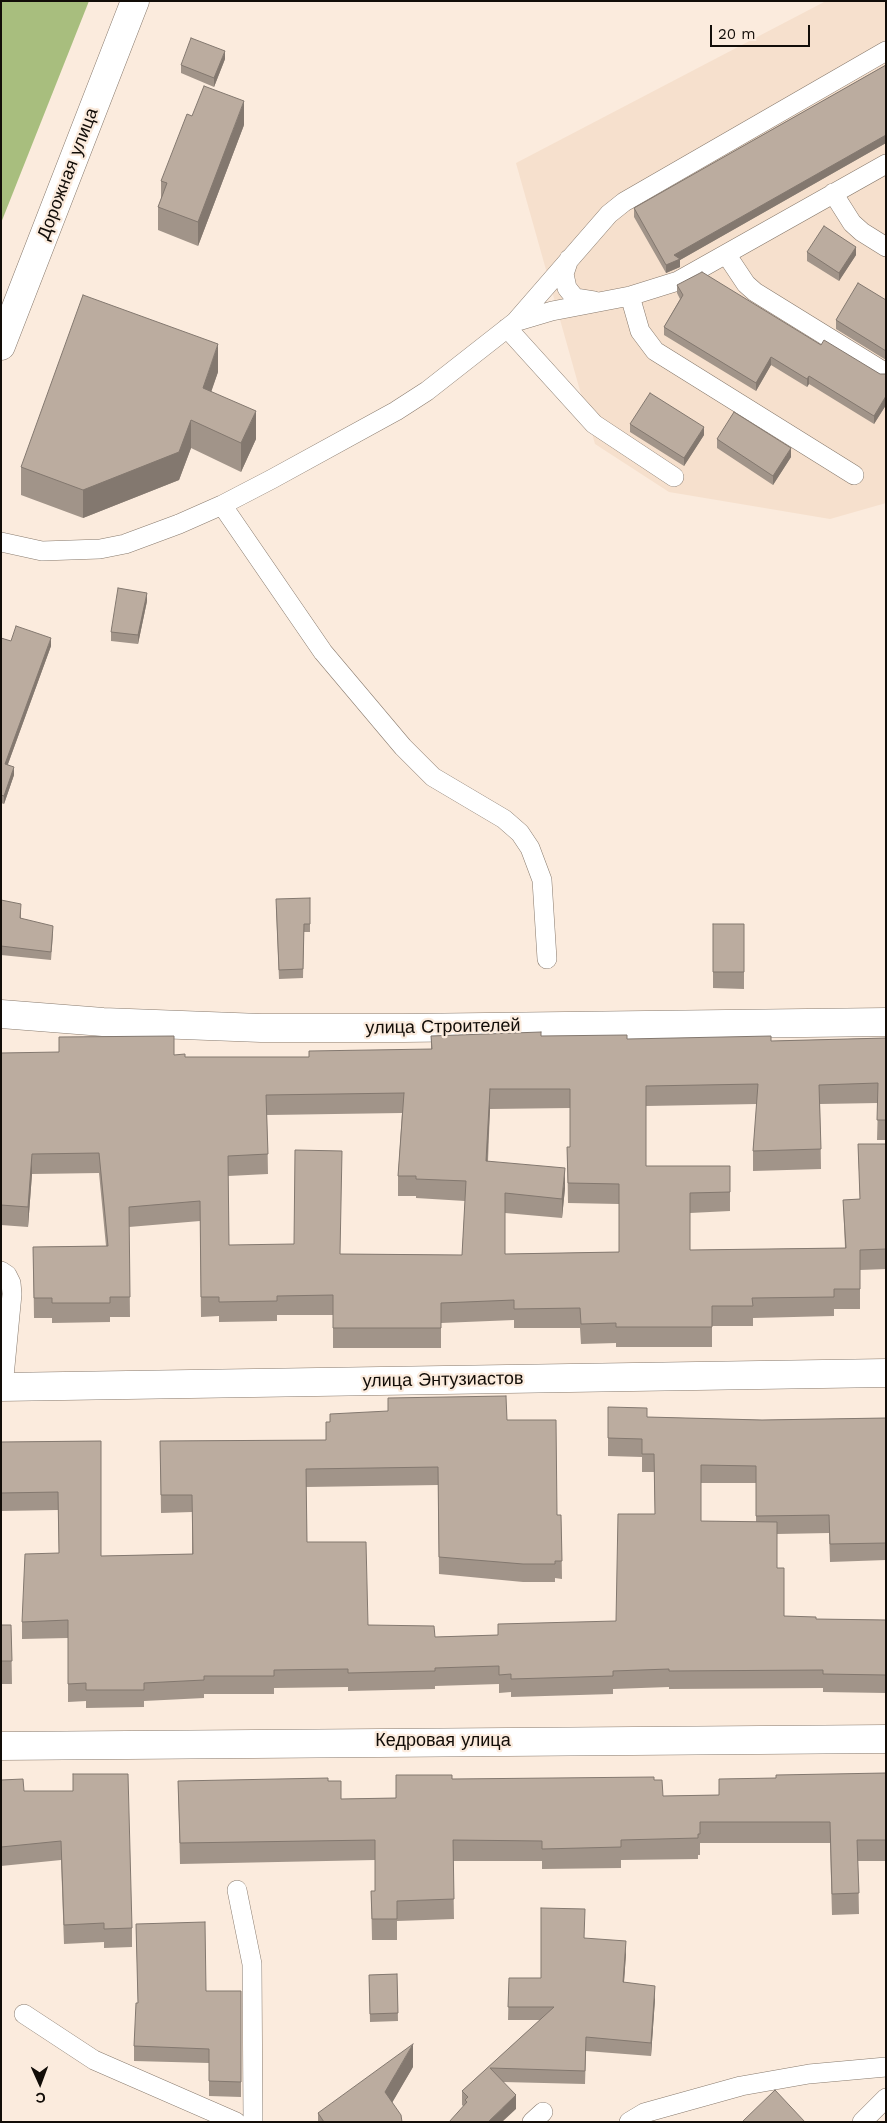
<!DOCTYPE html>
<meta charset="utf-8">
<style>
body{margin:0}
#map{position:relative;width:887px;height:2123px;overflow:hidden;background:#fbebdd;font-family:"Work Sans",sans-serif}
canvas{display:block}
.frame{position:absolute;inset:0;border:2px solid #120d08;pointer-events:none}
.north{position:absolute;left:15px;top:2058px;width:50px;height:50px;-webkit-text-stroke:4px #fbebdd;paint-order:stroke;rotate:178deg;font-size:14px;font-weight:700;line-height:20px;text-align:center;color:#120d08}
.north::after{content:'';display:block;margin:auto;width:18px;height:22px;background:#120d08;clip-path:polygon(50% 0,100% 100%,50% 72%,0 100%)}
.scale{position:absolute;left:710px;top:25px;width:100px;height:22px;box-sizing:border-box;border:2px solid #120d08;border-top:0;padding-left:6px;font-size:15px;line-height:18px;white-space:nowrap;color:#120d08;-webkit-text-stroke:4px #fbebdd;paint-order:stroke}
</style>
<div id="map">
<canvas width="887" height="2123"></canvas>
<div class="frame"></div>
<div class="north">С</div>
<div class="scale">20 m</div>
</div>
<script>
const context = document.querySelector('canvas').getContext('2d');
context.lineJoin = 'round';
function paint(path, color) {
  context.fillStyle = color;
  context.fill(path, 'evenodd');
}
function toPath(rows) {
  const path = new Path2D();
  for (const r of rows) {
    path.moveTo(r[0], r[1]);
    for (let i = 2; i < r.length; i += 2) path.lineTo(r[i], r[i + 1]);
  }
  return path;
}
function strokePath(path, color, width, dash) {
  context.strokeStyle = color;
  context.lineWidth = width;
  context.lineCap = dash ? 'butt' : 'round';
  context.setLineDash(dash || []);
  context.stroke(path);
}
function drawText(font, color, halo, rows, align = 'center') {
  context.font = font + ' "Work Sans",sans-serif';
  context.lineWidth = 4.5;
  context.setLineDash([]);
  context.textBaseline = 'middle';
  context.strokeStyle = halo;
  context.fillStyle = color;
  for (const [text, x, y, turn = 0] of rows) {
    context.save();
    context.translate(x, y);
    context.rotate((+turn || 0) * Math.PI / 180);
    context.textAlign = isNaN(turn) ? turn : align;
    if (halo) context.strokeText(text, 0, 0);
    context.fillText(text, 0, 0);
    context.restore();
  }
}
paint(toPath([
 [826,1,886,1,886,503,830,519,669,492,595,444,516,163]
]), '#f6e0cd');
paint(toPath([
 [1,1,89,1,1,223]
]), '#a8be7e');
const service = toPath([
 [833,193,852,223,862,232,886,247],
 [726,254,746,284,755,292,886,373],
 [569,259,564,274,567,288,575,298,594,301],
 [630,296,640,331,655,351,854,475],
 [516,321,609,214,624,202,886,51],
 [507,328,594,424,674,477],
 [222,505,323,652,403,747,433,777,504,819,520,833,530,848,542,880,547,959],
 [1,542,42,551,100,549,125,544,179,524,222,505,272,479,396,411,427,391,515,322,552,311,630,296,678,281,886,164],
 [1,1271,7,1275,11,1283,12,1294,3,1387],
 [237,1890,252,1964,253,2122],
 [24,2014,94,2060,236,2122],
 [532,2122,543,2112],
 [629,2122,644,2113,741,2086,809,2074,886,2067],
 [862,2122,886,2098]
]);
const minor = toPath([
 [1,1014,103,1022,261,1028,404,1028,886,1022],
 [1,1387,886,1373],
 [1,1746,886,1739]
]);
const tertiary = toPath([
 [1,346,135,1]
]);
strokePath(service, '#887a6d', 20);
strokePath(minor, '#887a6d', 29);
strokePath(tertiary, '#887a6d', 29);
strokePath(service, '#fff', 19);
strokePath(minor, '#fff', 28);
strokePath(tertiary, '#fff', 28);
paint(toPath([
 [225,59,214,87,181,73,181,65],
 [886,65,886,143,680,260,680,267,666,273,634,217,634,208],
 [244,125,198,246,158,230,158,207,161,199,161,181],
 [807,252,856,255,839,281,807,261],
 [677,285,821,345,880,374,886,374,886,405,874,424,809,384,807,387,771,365,756,391,664,335,664,327,680,299,677,293],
 [886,300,886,360,836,329,836,320],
 [218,372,211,391,256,439,241,472,191,448,179,480,83,518,21,495,21,467],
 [630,424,704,435,684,466,630,432],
 [717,439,791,457,773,485,717,448],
 [147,601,138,644,111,641,111,632],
 [1,638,11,641,51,646,8,764,14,775,4,804,1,803],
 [310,898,310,932,304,932,303,978,279,979,276,907],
 [1,900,21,912,21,919,53,934,51,960,1,955],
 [713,924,744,924,744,989,713,988],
 [431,1036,541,1036,627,1039,771,1041,886,1038,886,1140,877,1140,878,1103,820,1104,821,1169,753,1171,753,1151,757,1104,646,1106,646,1166,730,1192,730,1211,690,1213,690,1250,845,1248,843,1200,860,1199,858,1144,886,1144,886,1269,860,1270,860,1309,834,1309,834,1316,753,1318,753,1326,712,1326,712,1347,616,1347,616,1343,581,1344,580,1328,514,1328,514,1320,441,1323,441,1348,333,1348,333,1315,277,1315,277,1321,219,1322,219,1316,201,1317,200,1221,129,1227,130,1317,110,1317,110,1322,52,1323,52,1318,34,1318,33,1247,106,1246,99,1173,32,1174,28,1227,1,1225,1,1053,174,1055,185,1057,309,1057,431,1049],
 [570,1108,570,1147,567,1147,568,1203,619,1204,619,1252,505,1254,505,1213,562,1218,565,1188,488,1161,490,1109],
 [402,1113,398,1176,398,1196,416,1196,416,1198,465,1201,462,1255,340,1254,229,1245,228,1176,268,1174,267,1115],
 [608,1407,647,1417,762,1420,886,1418,886,1560,830,1562,829,1533,777,1534,777,1568,784,1616,816,1619,886,1620,886,1693,823,1692,823,1688,669,1689,669,1687,613,1689,613,1694,511,1697,511,1692,499,1693,499,1684,435,1686,435,1689,348,1691,348,1687,274,1688,274,1694,204,1694,204,1698,144,1701,144,1707,86,1708,86,1701,68,1702,68,1638,22,1639,22,1622,59,1553,58,1510,1,1511,1,1442,101,1441,101,1556,192,1554,192,1512,161,1513,160,1441,326,1440,507,1420,557,1515,561,1515,562,1579,555,1578,555,1582,523,1582,439,1574,438,1485,306,1487,307,1542,368,1625,435,1637,498,1635,616,1621,655,1514,654,1472,642,1472,642,1457,608,1456],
 [701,1483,756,1483,756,1522,701,1521],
 [1,1625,11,1625,12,1684,1,1684],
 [886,1773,886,1861,858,1861,859,1914,832,1915,830,1843,700,1843,700,1855,698,1855,698,1859,621,1860,621,1868,542,1869,542,1861,453,1861,454,1919,397,1921,397,1940,372,1940,371,1891,375,1891,375,1860,180,1864,178,1781,328,1781,341,1799,396,1798,452,1779,654,1780,663,1796,719,1795,776,1778],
 [1,1780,24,1791,132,1928,132,1947,104,1948,104,1942,64,1944,61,1860,1,1866],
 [136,1924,206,1991,241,1991,241,2097,209,2096,209,2063,134,2061,134,2046,138,2003],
 [584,1938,626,1954,624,1982,655,1999,651,2056,586,2051,585,2084,503,2082,516,2109,463,2106,462,2105,462,2091,540,2020,508,2020,509,1978,541,1978],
 [397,1974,398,2021,370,2022,369,1975],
 [413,2067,392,2102,402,2122,318,2122,318,2113]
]), '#a19489');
paint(toPath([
 [225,51,225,59,214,87,214,78],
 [244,101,244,125,198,246,198,222],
 [886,135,886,143,680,260,680,267,666,273,666,265,674,255],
 [856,247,856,255,839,281,839,273],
 [218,344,218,372,203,416,203,388],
 [771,357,771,365,756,391,756,383],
 [809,376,809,384,807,387,807,379],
 [886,396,886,405,874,424,874,416],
 [256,411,256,439,241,472,241,443],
 [191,420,191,448,179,480,83,518,83,490],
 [704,427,704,435,684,466,684,458],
 [791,448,791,457,773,485,773,476],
 [147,593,147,601,138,644,138,635],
 [51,638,51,646,5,772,5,764],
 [14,767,14,775,4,804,4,796],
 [490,1089,490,1109,486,1181,486,1161],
 [32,1154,32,1174,28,1227,28,1207],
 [565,1168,565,1188,562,1218,562,1199],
 [626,1941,626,1954,623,1995,623,1982],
 [655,1986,655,1999,651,2056,651,2043],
 [413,2044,413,2067,385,2115,385,2092],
 [516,2095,516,2109,502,2122,488,2122]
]), '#83786f');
const building = toPath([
 [191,38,225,51,214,78,181,65,191,38],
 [886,65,886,135,674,255,680,259,666,265,634,208,886,65],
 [204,86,244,101,198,222,158,207,167,183,161,181,187,114,192,116,204,86],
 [824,226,856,247,839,273,807,252,824,226],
 [702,272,821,345,824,340,880,374,886,374,886,396,874,416,809,376,807,379,771,357,756,383,664,327,683,295,677,285,702,272],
 [858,283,886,300,886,351,836,320,858,283],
 [83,295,218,344,203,388,256,411,241,443,191,420,179,452,83,490,21,467,83,295],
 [650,393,704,427,684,458,630,424,650,393],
 [734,412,791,448,773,476,717,439,734,412],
 [118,588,147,593,138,635,111,632,118,588],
 [16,626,51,638,5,764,14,767,4,796,1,795,1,638,11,641,16,626],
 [310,898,310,924,304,924,303,969,279,970,276,899,310,898],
 [1,900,21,904,20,918,53,926,51,952,1,946,1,900],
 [713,924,744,924,744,972,713,972,713,924],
 [541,1032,541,1036,627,1035,627,1039,771,1036,771,1041,886,1038,886,1120,877,1120,878,1083,819,1085,821,1149,753,1151,758,1084,646,1086,646,1166,730,1166,730,1192,690,1193,690,1250,846,1248,843,1200,860,1199,858,1144,886,1144,886,1249,860,1250,860,1289,834,1289,834,1297,752,1298,753,1306,712,1306,712,1327,616,1327,616,1323,581,1324,580,1308,514,1309,514,1300,441,1303,441,1328,333,1328,333,1295,277,1296,277,1301,219,1302,219,1297,201,1297,200,1201,129,1207,130,1297,110,1297,110,1303,52,1303,52,1298,34,1298,33,1247,108,1246,99,1153,32,1154,28,1207,1,1205,1,1053,59,1052,59,1037,174,1036,174,1055,185,1054,185,1057,309,1057,309,1051,432,1049,431,1036,541,1032],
 [490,1089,570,1089,570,1147,567,1147,568,1183,619,1184,619,1252,505,1254,505,1193,562,1199,565,1168,486,1161,490,1089],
 [404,1093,398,1176,416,1176,416,1179,466,1181,462,1255,340,1254,342,1151,295,1150,294,1244,229,1245,228,1156,268,1154,266,1095,404,1093],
 [506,1396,507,1420,556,1420,557,1515,561,1515,562,1561,555,1561,555,1564,523,1564,439,1557,438,1467,306,1469,307,1542,366,1542,368,1625,434,1626,435,1637,498,1635,498,1624,616,1621,618,1514,655,1514,654,1454,642,1454,642,1439,608,1438,608,1407,647,1408,647,1417,762,1420,886,1418,886,1543,830,1544,829,1515,756,1516,756,1466,701,1465,701,1521,777,1522,777,1568,784,1568,784,1616,816,1617,816,1619,886,1620,886,1675,823,1674,823,1670,669,1671,669,1669,613,1671,613,1676,511,1679,511,1674,499,1675,499,1666,435,1668,435,1671,348,1673,348,1669,274,1670,274,1676,204,1676,204,1680,144,1683,144,1690,86,1690,86,1683,68,1684,68,1620,22,1622,25,1554,59,1553,58,1492,1,1493,1,1442,101,1441,101,1556,193,1554,192,1495,161,1495,160,1441,326,1440,326,1422,330,1422,330,1414,388,1411,388,1398,506,1396],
 [1,1625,11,1625,12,1661,1,1661,1,1625],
 [886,1773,886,1840,857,1840,859,1893,832,1894,830,1822,700,1822,700,1834,698,1834,698,1838,621,1840,621,1847,542,1849,542,1841,453,1840,454,1899,397,1901,397,1919,372,1919,371,1891,375,1891,375,1840,180,1843,178,1781,328,1778,328,1781,341,1781,341,1799,396,1798,396,1775,452,1775,452,1779,654,1777,654,1780,662,1780,663,1796,719,1795,719,1779,776,1778,776,1775,886,1773],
 [73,1774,128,1774,132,1928,104,1929,104,1923,64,1925,61,1841,1,1847,1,1780,23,1779,24,1791,73,1791,73,1774],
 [541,1908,585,1909,584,1938,626,1941,623,1982,655,1986,651,2043,586,2037,585,2071,490,2068,516,2095,488,2122,449,2122,467,2102,465,2100,468,2097,462,2091,554,2007,508,2007,509,1978,541,1978,541,1908],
 [205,1922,206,1991,241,1991,241,2082,209,2081,209,2049,134,2046,136,2003,138,2003,136,1924,205,1922],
 [397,1974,398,2013,370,2014,369,1975,397,1974],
 [413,2044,385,2092,401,2115,402,2122,324,2122,318,2113,413,2044],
 [775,2090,805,2122,743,2122,743,2121,775,2090]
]);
paint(building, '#bbac9f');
strokePath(building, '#83786f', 1);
drawText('18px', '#120d08', '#fbebdd', [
 ["Дорожная улица",68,174,-69],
 ["улица Строителей",443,1027,-1],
 ["улица Энтузиастов",443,1380,-1],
 ["Кедровая улица",443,1741]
]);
</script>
